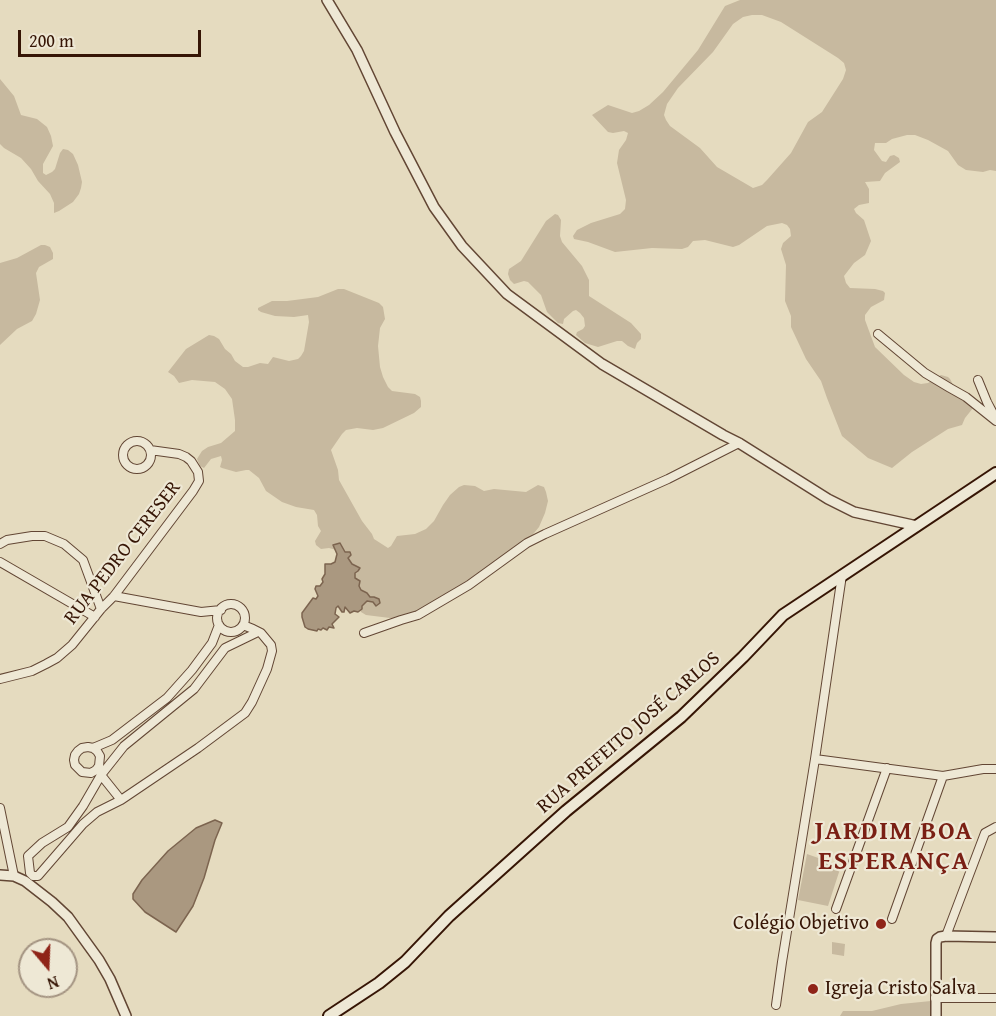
<!DOCTYPE html>
<meta charset="utf-8">
<style>
body{margin:0}
#map{position:relative;width:996px;height:1016px;overflow:hidden;background:#e5dbbf;font-family:"Gentium Book Plus",serif}
canvas{display:block}
.north{position:absolute;left:18px;top:938px;width:60px;height:60px;box-sizing:border-box;background:#eee8d5;border:2px solid #a49482;border-radius:50%;rotate:161deg;font-size:16px;font-weight:700;line-height:24px;text-align:center;color:#361505}
.north::after{content:'';display:block;margin:auto;width:21px;height:27px;background:#8f2418;clip-path:polygon(50% 0,100% 100%,50% 72%,0 100%)}
.scale{position:absolute;left:18px;top:30px;width:183px;height:27px;box-sizing:border-box;border:3px solid #361505;border-top:0;padding-left:8px;font-size:18px;line-height:21px;white-space:nowrap;color:#361505;-webkit-text-stroke:4px #eee8d5;paint-order:stroke}
</style>
<div id="map">
<canvas width="996" height="1016"></canvas>
<div class="north">N</div>
<div class="scale">200 m</div>
</div>
<script>
const context = document.querySelector('canvas').getContext('2d');
context.lineJoin = 'round';
function paint(path, color) {
  context.fillStyle = color;
  context.fill(path, 'evenodd');
}
function toPath(rows) {
  const path = new Path2D();
  for (const r of rows) {
    if (r.length === 3) {
      path.moveTo(r[0] + r[2], r[1]);
      path.arc(r[0], r[1], r[2], 0, 2 * Math.PI);
      continue;
    }
    path.moveTo(r[0], r[1]);
    for (let i = 2; i < r.length; i += 2) path.lineTo(r[i], r[i + 1]);
  }
  return path;
}
function strokePath(path, color, width, dash) {
  context.strokeStyle = color;
  context.lineWidth = width;
  context.lineCap = dash ? 'butt' : 'round';
  context.setLineDash(dash || []);
  context.stroke(path);
}
function drawText(font, color, halo, rows, align = 'center') {
  context.font = font + ' "Gentium Book Plus",serif';
  context.lineWidth = 4.5;
  context.setLineDash([]);
  context.textBaseline = 'middle';
  context.strokeStyle = halo;
  context.fillStyle = color;
  for (const [text, x, y, turn = 0] of rows) {
    context.save();
    context.translate(x, y);
    context.rotate((+turn || 0) * Math.PI / 180);
    context.textAlign = isNaN(turn) ? turn : align;
    if (halo) context.strokeText(text, 0, 0);
    context.fillText(text, 0, 0);
    context.restore();
  }
}
paint(toPath([
 [740,0,996,0,996,171,990,170,983,172,966,170,958,165,948,151,928,140,915,135,907,135,892,139,886,143,875,143,874,150,882,161,886,162,890,156,894,155,899,158,900,162,885,173,880,181,865,182,869,189,869,203,859,205,854,209,856,213,864,220,871,241,865,255,854,263,844,276,846,283,850,288,875,289,883,291,885,293,884,300,871,307,865,315,865,320,875,347,904,375,914,382,921,384,928,383,941,375,948,377,950,379,957,392,973,408,965,418,962,425,948,429,912,452,892,468,868,458,842,436,827,398,821,381,806,359,791,327,791,316,785,301,786,265,781,249,783,243,791,236,790,229,787,225,782,223,767,226,739,245,733,247,705,240,693,241,688,247,682,249,652,248,615,252,588,242,574,239,573,236,577,230,591,223,620,214,625,209,626,200,617,163,619,150,626,140,628,133,624,131,613,133,608,132,592,115,608,105,632,113,639,111,649,105,663,92,698,50,725,6],
 [752,15,762,15,781,22,838,58,844,63,846,70,843,79,822,112,808,122,791,153,767,180,762,185,753,188,717,167,700,148,670,126,666,120,664,115,667,104,678,88,713,52,733,24,743,17],
 [0,79,14,96,21,115,37,119,47,127,51,136,53,146,43,164,43,173,46,175,52,172,55,169,60,153,63,149,68,150,73,154,78,165,82,182,81,188,79,194,73,202,59,211,54,213,54,203,50,194,38,181,31,169,21,158,4,148,0,144],
 [555,214,558,215,561,220,560,236,562,242,582,266,589,280,589,296,631,323,641,334,641,339,637,343,635,349,628,346,622,341,617,341,598,347,585,343,576,335,577,332,583,329,585,326,584,318,580,313,576,310,573,311,564,319,563,324,558,323,547,312,541,295,528,282,524,281,514,284,510,280,508,274,509,269,521,261,546,221],
 [41,245,45,245,50,247,53,253,53,259,39,267,36,273,40,300,36,314,32,321,17,329,0,345,0,263,17,258],
 [338,289,344,289,379,303,383,307,385,319,380,328,378,346,380,367,383,377,388,387,392,391,415,394,420,397,421,401,421,407,414,413,383,428,373,430,357,428,346,430,342,434,331,450,338,470,339,480,362,521,372,534,374,539,388,548,391,546,397,536,415,534,426,529,434,521,443,505,450,495,459,487,464,485,475,486,484,491,494,489,526,492,538,485,544,487,546,492,548,501,545,513,539,527,530,538,502,556,481,576,406,620,366,615,361,612,340,551,329,548,321,549,316,545,315,541,321,531,318,526,317,515,314,510,296,507,282,502,266,491,259,478,249,470,246,470,236,472,222,468,220,467,222,460,221,456,211,459,204,468,200,466,197,459,202,451,208,447,221,443,235,431,235,420,232,399,225,389,215,382,192,380,179,383,174,376,168,372,186,349,209,335,214,336,219,339,225,349,231,354,235,361,243,367,248,367,260,363,268,364,273,357,289,361,298,359,301,356,304,351,309,322,308,315,294,317,275,316,261,312,258,310,258,308,272,301,287,301,318,297],
 [807,854,841,866,828,906,798,900],
 [832,942,845,944,844,956,832,954],
 [931,1001,931,1016,840,1016,843,1011,872,1011,901,1004]
]), '#c7b99f');
const water = toPath([
 [340,543,345,552,350,552,351,555,348,558,352,564,360,568,358,571,355,573,355,578,360,581,359,586,361,590,367,593,370,597,374,597,379,599,380,603,376,606,373,602,367,601,362,606,362,609,358,612,354,611,350,613,345,607,344,612,342,612,338,606,336,608,335,614,339,617,332,624,334,628,329,627,327,630,323,628,321,630,318,629,317,631,308,629,305,627,302,617,302,613,313,598,316,599,318,596,315,589,316,586,320,586,323,582,322,579,325,574,325,564,331,564,335,562,337,554,333,545,340,543],
 [215,820,222,823,215,840,204,878,193,906,176,932,145,912,133,899,133,894,142,880,168,851,196,828,215,820]
]);
paint(water, '#aa9880');
strokePath(water, '#7c644f', 1.5);
const minor = toPath([
 [878,334,925,373,950,388,966,397,996,421],
 [978,380,987,402,995,417],
 [137,455,14],
 [0,544,7,540,32,536,45,536,64,544,83,560,101,609],
 [0,562,95,617],
 [114,596,201,612,221,610],
 [231,618,14],
 [243,625,253,629,261,633,271,645,272,651,267,669,252,702,245,713,198,748,121,800,97,812,83,824,38,876,33,876,30,873,28,856,42,843,68,827,83,806,101,775,124,746,194,689,225,648,258,632],
 [364,633,401,620,418,615,469,585,527,543,545,534,668,479,739,443],
 [0,679,32,671,46,664,57,658,72,645,101,609,114,596,193,491,199,481,198,472,191,461,186,457,179,454,150,450],
 [93,748,97,751,100,756,99,766,96,770,91,773,82,772,75,765,74,760,75,755,78,751,82,748,88,747,93,748,112,740,167,698,192,670,212,643,219,625],
 [815,759,943,776,983,769,996,769],
 [101,775,121,800],
 [0,808,14,876],
 [836,909,887,768],
 [892,919,943,776],
 [946,936,985,833,996,827],
 [935,998,996,998],
 [776,1005,782,962,815,759,842,575]
]);
const tertiary = toPath([
 [327,0,357,50,395,132,434,207,462,246,507,294,602,364,723,435,739,443,828,499,854,512,917,526],
 [0,875,14,876,25,881,52,902,68,917,99,960,110,979,126,1016],
 [936,1016,936,943,937,939,940,937,946,936,996,937]
]);
const secondary = toPath([
 [329,1016,379,983,405,962,449,916,566,811,681,717,743,657,783,615,996,473]
]);
strokePath(minor, '#624634', 10);
strokePath(tertiary, '#624634', 12);
strokePath(secondary, '#361505', 14);
strokePath(minor, '#eee8d5', 8);
strokePath(tertiary, '#eee8d5', 9);
strokePath(secondary, '#eee8d5', 10);
for (const [x, y, r, color] of [
 [881,924,6,"#8f2418"],
 [813,989,6,"#8f2418"]
]) {
  const dot = new Path2D();
  dot.arc(x, y, r, 0, 2 * Math.PI);
  context.fillStyle = color;
  context.fill(dot);
  strokePath(dot, '#eee8d5', 2);
}
drawText('20px', '#361505', '#eee8d5', [
 ["RUA PEDRO CERESER",123,553,-52],
 ["RUA PREFEITO JOSÉ CARLOS",629,733,-41]
]);
drawText('20px', '#361505', '#eee8d5', [
 ["Colégio Objetivo",869,924],
 ["Igreja Cristo Salva",825,989,"left"]
], 'right');
context.letterSpacing = '1.5px';
drawText('bold 26px', '#7a1f14', '#eee8d5', [
 ["JARDIM BOA",894,832],
 ["ESPERANÇA",894,862]
]);
context.letterSpacing = '0px';
</script>
